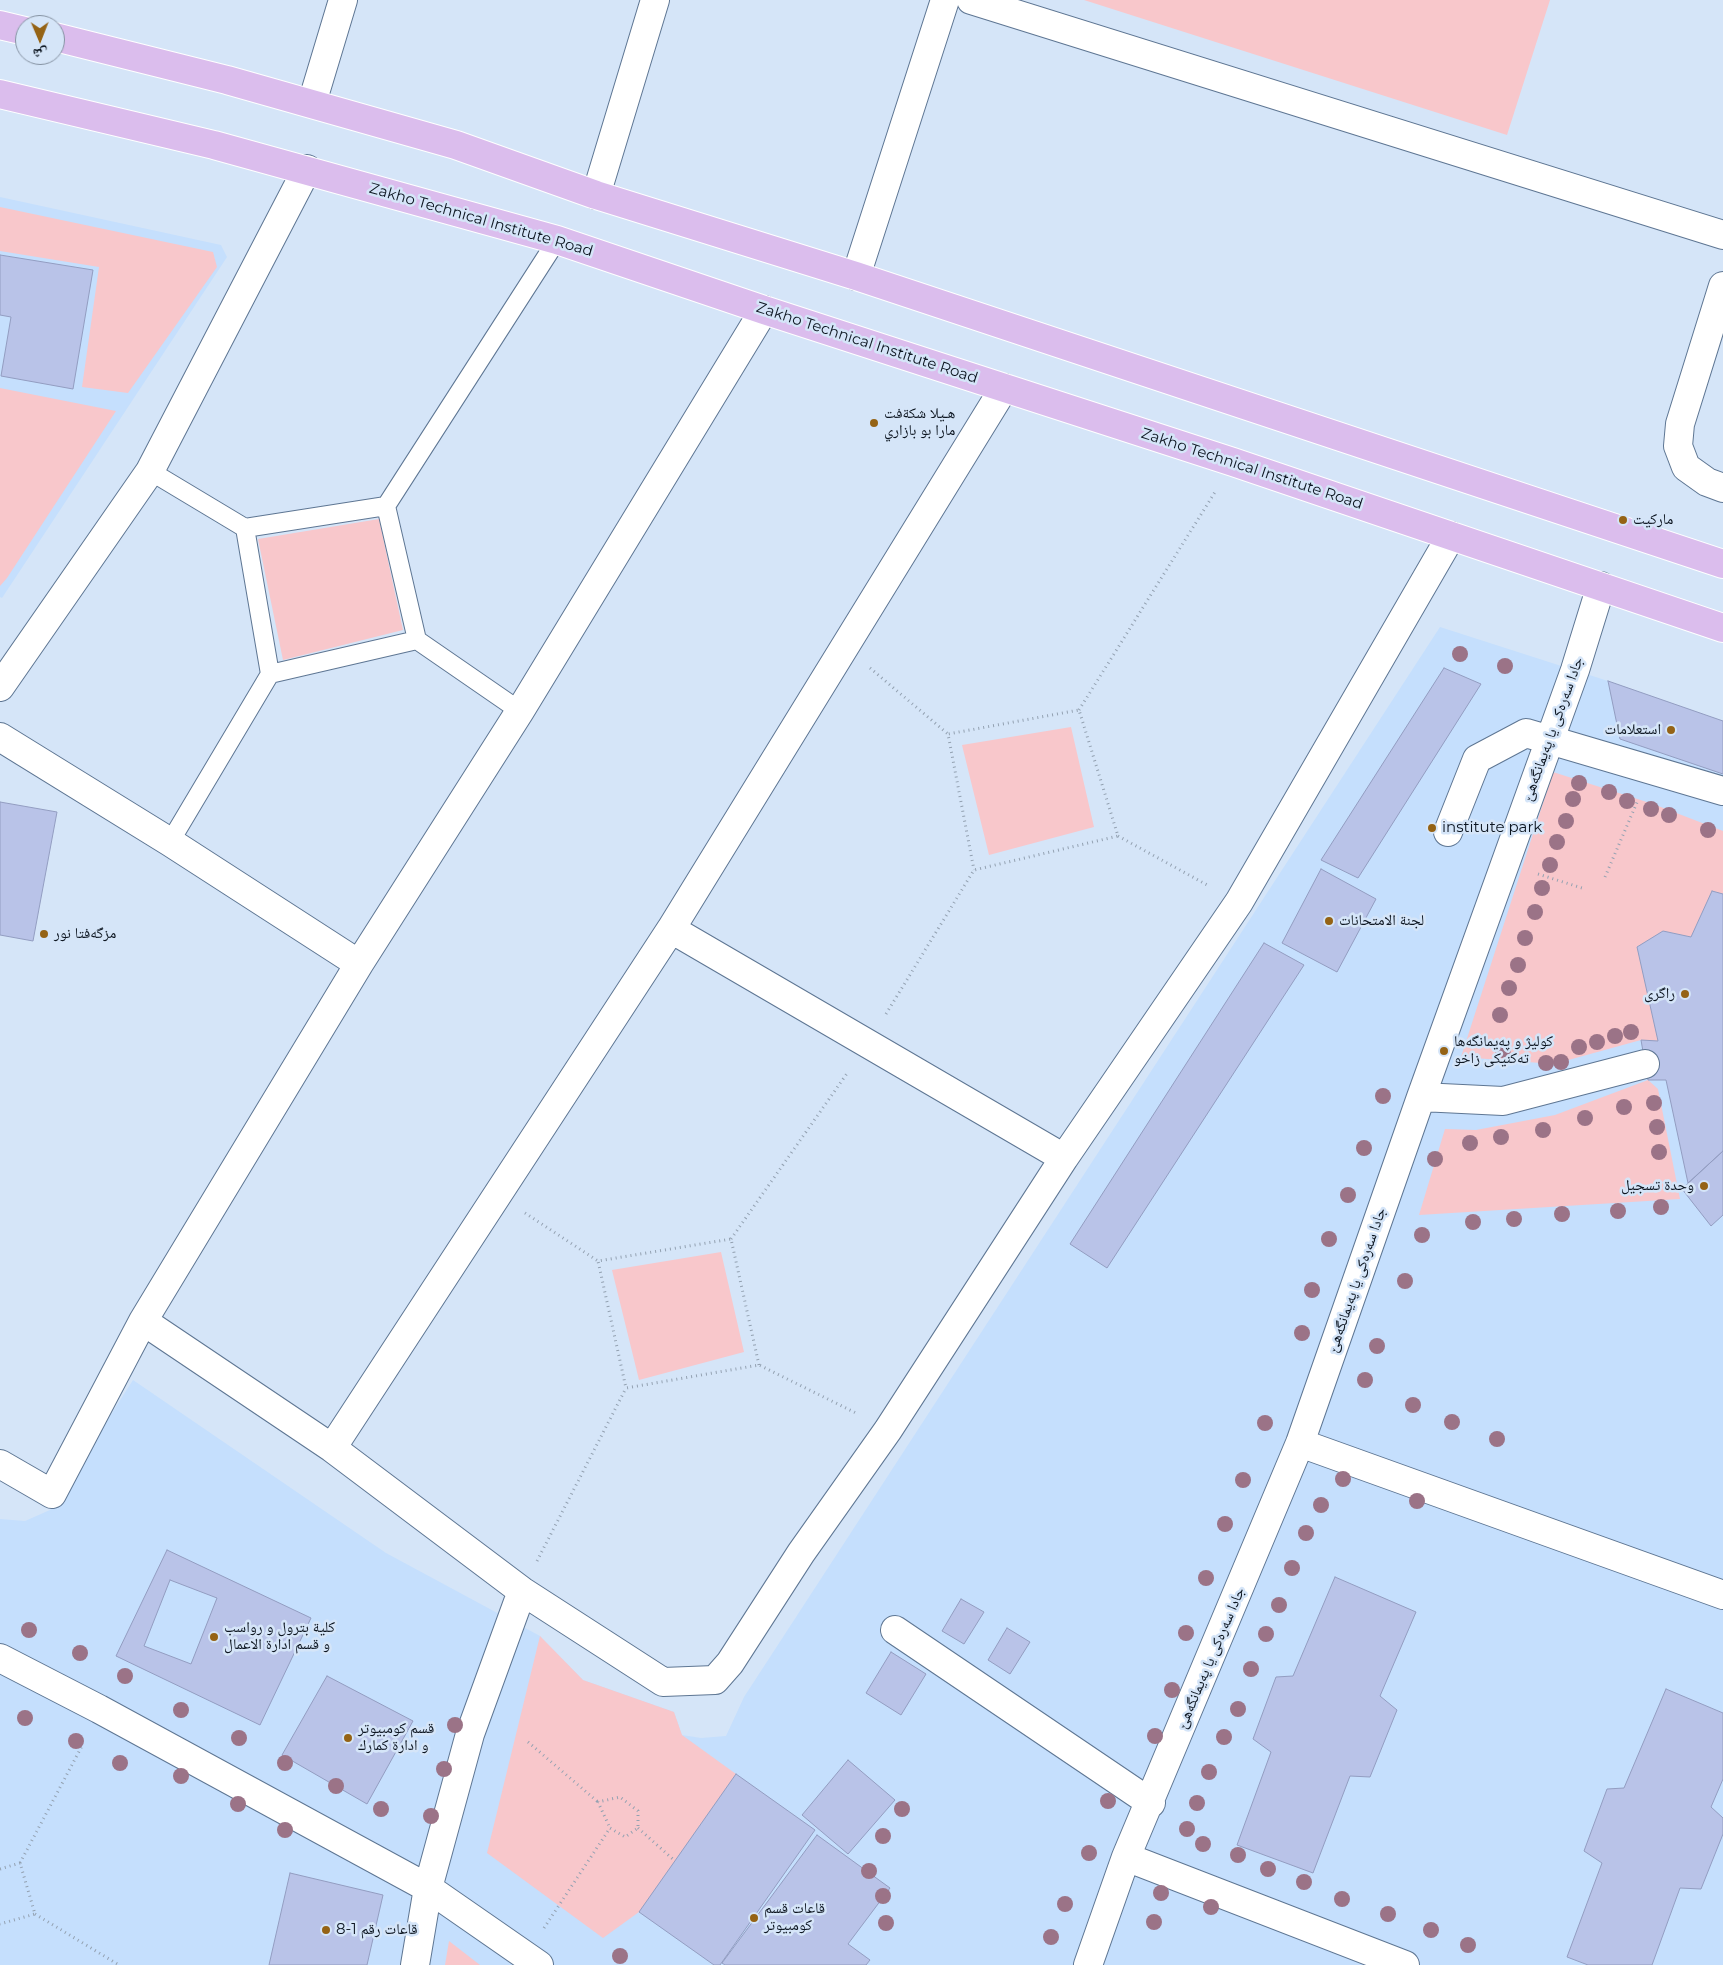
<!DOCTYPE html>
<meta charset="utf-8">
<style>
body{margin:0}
#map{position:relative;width:1723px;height:1965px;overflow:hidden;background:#d5e5f8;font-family:Montserrat,"Noto Naskh Arabic",sans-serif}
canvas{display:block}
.north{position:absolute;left:15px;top:15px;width:50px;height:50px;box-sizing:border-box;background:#d5e5f8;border:1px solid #8592a2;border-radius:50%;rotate:179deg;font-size:14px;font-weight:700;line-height:20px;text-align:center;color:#0c1520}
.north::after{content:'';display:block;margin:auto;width:18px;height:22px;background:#956315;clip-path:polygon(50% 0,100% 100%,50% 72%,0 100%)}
</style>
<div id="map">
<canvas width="1723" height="1965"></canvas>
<div class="north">ش</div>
</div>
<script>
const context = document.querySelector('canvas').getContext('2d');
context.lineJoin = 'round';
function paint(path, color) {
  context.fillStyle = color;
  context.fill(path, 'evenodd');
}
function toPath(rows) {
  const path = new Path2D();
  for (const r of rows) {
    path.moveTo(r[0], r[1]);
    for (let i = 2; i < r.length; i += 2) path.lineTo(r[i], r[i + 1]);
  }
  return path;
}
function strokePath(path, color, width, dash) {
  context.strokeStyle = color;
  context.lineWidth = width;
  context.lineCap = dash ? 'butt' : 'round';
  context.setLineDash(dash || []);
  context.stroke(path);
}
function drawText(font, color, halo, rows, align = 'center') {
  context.font = font + ' Montserrat,"Noto Naskh Arabic",sans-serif';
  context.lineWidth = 5;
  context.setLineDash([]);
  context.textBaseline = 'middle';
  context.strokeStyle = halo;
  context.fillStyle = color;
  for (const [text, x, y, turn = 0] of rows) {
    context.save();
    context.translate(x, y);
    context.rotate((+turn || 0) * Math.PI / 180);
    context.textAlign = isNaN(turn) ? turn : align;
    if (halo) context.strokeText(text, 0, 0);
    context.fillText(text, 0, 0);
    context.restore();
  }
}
paint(toPath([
 [0,197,221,245,227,257,2,598,0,597],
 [1440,627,1608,681,1723,721,1723,1965,0,1965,0,1519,25,1521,50,1510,133,1380,386,1553,540,1636,583,1680,674,1712,682,1735,701,1738,726,1736,744,1697]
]), '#c5dffd');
paint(toPath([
 [1084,0,1550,0,1507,135],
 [0,207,213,252,217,267,128,393,82,387,99,267,0,251],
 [0,388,116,411,7,578,0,586],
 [379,519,403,630,283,660,258,539],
 [1071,727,1094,827,989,855,962,745],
 [1553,772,1653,804,1723,831,1723,894,1712,891,1691,937,1663,931,1637,947,1658,1041,1641,1040,1554,1064,1461,1057],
 [1648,1080,1658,1089,1680,1199,1419,1215,1445,1129,1476,1130,1555,1115],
 [721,1252,744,1352,639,1380,612,1270],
 [540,1636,583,1680,674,1712,682,1735,736,1774,639,1912,603,1938,487,1853],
 [449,1941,480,1965,445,1965]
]), '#f8c7cb');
const building = toPath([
 [0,255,93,270,73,389,1,376,11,317,0,315,0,255],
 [1444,668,1481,684,1358,878,1321,860,1444,668],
 [1608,681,1723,721,1723,774,1620,739,1608,681],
 [0,802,57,812,33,941,0,935,0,802],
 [1321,869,1376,899,1337,972,1282,943,1321,869],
 [1712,891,1723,894,1723,1151,1688,1183,1666,1080,1648,1080,1641,1040,1658,1041,1637,947,1663,931,1691,937,1712,891],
 [1264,943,1304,965,1107,1268,1070,1244,1264,943],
 [1723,1151,1723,1215,1711,1226,1682,1189,1723,1151],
 [167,1550,311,1618,260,1725,116,1656,167,1550],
 [1335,1577,1416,1612,1380,1696,1397,1710,1370,1777,1350,1776,1313,1873,1237,1845,1271,1752,1253,1739,1276,1677,1293,1676,1335,1577],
 [170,1580,217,1598,191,1664,144,1646,170,1580],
 [961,1599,984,1612,964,1644,942,1631,961,1599],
 [1007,1628,1030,1642,1010,1674,988,1660,1007,1628],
 [891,1652,926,1674,901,1715,866,1693,891,1652],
 [327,1676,413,1721,367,1804,282,1755,327,1676],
 [1666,1689,1723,1713,1723,1779,1711,1807,1723,1818,1723,1834,1701,1889,1680,1888,1652,1965,1588,1965,1567,1957,1602,1863,1584,1851,1607,1789,1624,1788,1666,1689],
 [848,1760,895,1800,848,1854,802,1815,848,1760],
 [736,1774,815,1830,720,1965,714,1965,639,1912,736,1774],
 [817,1835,890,1888,848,1944,870,1960,866,1965,725,1965,722,1963,817,1835],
 [290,1873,383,1895,367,1965,269,1965,290,1873]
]);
paint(building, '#b9c3e8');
strokePath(building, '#939dc1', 1);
const lane = toPath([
 [150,471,245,528],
 [417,640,520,711],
 [270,674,417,640,386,506],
 [170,842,270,674,245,528,386,506,557,240]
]);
const street = toPath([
 [971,0,1723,235],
 [312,103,343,0],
 [596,195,655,0],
 [856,276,945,0],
 [1723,286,1680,424,1678,446,1686,467,1707,482,1723,488],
 [764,310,520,711,359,964,143,1321,332,1448,522,1591,663,1682,715,1680,730,1663,801,1553,888,1430,1064,1158,1239,902,1451,536],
 [0,687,150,471,307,169],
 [0,737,170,842,359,964],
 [1448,832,1477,759,1526,733,1723,791],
 [671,929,1064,1158],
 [1421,1097,1503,1101,1645,1064],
 [1300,1443,1723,1595],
 [332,1448,671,929,1004,388],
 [0,1464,52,1494,143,1321],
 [895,1630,1151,1803],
 [0,1658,99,1709,428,1888,539,1965],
 [1126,1857,1405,1965],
 [415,1965,428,1888,470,1734,522,1591],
 [1088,1965,1126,1857,1300,1443,1421,1097,1575,670,1601,586]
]);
const primary = toPath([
 [0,25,25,31],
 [55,37,227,80,456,145,596,195,856,276,1723,564],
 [0,94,214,145,557,240,764,310,1233,462,1723,628]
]);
strokePath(lane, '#5e7693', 20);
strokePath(street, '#5e7693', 30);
strokePath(primary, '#fff', 30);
strokePath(toPath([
 [870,668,948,734],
 [1079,710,1215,492],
 [1118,836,1209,886],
 [1538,874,1585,889],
 [1605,877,1638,800],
 [886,1014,974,870,1118,836,1079,710,948,734,974,870],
 [525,1213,598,1261],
 [731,1239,848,1072],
 [759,1365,731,1239,598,1261,626,1388,759,1365,858,1414],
 [537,1561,626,1388],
 [528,1742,598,1802],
 [638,1828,675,1861],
 [20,1863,83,1744],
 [0,1869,20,1863,35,1914,0,1924],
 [35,1914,119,1965],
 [544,1928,610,1828,625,1837,638,1828,638,1811,620,1797,598,1802,610,1828]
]), '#93a1b1', 3, [1, 4]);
strokePath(lane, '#fff', 18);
strokePath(street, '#fff', 28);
strokePath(primary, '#dbbded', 28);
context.fillStyle = '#9b7387';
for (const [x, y] of [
 [1460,654],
 [1505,666],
 [1579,783],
 [1609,792],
 [1573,799],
 [1627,801],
 [1651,809],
 [1669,815],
 [1566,821],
 [1708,830],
 [1557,842],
 [1550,865],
 [1542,888],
 [1535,912],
 [1525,938],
 [1518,965],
 [1509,988],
 [1500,1015],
 [1631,1032],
 [1615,1036],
 [1597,1042],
 [1579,1047],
 [1503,1050],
 [1561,1062],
 [1546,1063],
 [1383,1096],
 [1654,1103],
 [1624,1107],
 [1585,1118],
 [1657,1127],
 [1543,1130],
 [1501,1137],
 [1470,1143],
 [1364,1148],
 [1659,1152],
 [1435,1159],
 [1348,1195],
 [1661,1207],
 [1618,1211],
 [1562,1214],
 [1514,1219],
 [1473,1222],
 [1422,1235],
 [1329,1239],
 [1405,1281],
 [1312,1290],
 [1302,1333],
 [1377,1346],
 [1365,1380],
 [1413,1405],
 [1452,1422],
 [1265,1423],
 [1497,1439],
 [1343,1479],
 [1243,1480],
 [1417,1501],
 [1321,1505],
 [1225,1524],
 [1306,1533],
 [1292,1568],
 [1206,1578],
 [1279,1605],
 [29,1630],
 [1186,1633],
 [1266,1634],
 [80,1653],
 [1251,1669],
 [125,1676],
 [1172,1690],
 [1238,1709],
 [181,1710],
 [25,1718],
 [455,1725],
 [1155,1736],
 [1224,1737],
 [239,1738],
 [76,1741],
 [120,1763],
 [285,1763],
 [444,1769],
 [1209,1772],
 [181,1776],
 [336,1786],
 [1108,1801],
 [1197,1803],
 [238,1804],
 [381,1809],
 [902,1809],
 [431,1816],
 [1187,1829],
 [285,1830],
 [883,1836],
 [1203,1844],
 [1089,1853],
 [1238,1855],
 [1268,1869],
 [869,1871],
 [1304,1882],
 [1161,1893],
 [883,1896],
 [1342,1899],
 [1065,1904],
 [1211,1907],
 [1388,1914],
 [1154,1922],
 [886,1923],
 [1431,1930],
 [1051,1937],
 [1468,1945],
 [620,1956]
]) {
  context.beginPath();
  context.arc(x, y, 8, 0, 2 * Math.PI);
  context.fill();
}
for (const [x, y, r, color] of [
 [874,423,5,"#956315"],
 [1623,520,5,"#956315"],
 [1671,730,5,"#956315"],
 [1432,828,5,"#956315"],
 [1329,921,5,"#956315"],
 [44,934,5,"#956315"],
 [1685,994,5,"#956315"],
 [1444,1051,5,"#956315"],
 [1704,1186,5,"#956315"],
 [214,1637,5,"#956315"],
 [348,1738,5,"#956315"],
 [754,1918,5,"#956315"],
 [326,1930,5,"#956315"]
]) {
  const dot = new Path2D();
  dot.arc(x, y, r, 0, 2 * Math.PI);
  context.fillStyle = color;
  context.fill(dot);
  strokePath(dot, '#d5e5f8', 2);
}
drawText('15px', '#0c1520', '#d5e5f8', [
 ["Zakho Technical Institute Road",481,220,16],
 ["Zakho Technical Institute Road",867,343,18],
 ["Zakho Technical Institute Road",1252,469,18],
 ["جادا سه‌ره‌كى يا په‌يمانگه‌هێ",1553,729,-70],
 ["جادا سه‌ره‌كى يا په‌يمانگه‌هێ",1357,1280,-71],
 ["جادا سه‌ره‌كى يا په‌يمانگه‌هێ",1211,1658,-67]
]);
drawText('15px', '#0c1520', '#d5e5f8', [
 ["هـيلا شكةفت",884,414],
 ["مارا بو بازاري",884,431],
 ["ماركيت",1633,520],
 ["استعلامات",1661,730,"right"],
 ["institute park",1442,828],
 ["لجنة الامتحانات",1339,921],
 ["مزگەفتا نور",54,934],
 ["راگری",1675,994,"right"],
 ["كوليژ و په‌يمانگه‌ها",1454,1042],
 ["ته‌كنيكى زاخو",1454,1059],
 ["وحدة تسجيل",1694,1186,"right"],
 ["كلية بترول و رواسب",224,1628],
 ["و قسم ادارة الاعمال",224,1645],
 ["قسم کومبیوتر",358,1729],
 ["و ادارة كمارك",358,1746],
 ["قاعات قسم",764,1909],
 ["کومبیوتر",764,1926],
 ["قاعات رقم 1-8",336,1930]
], 'left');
</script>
